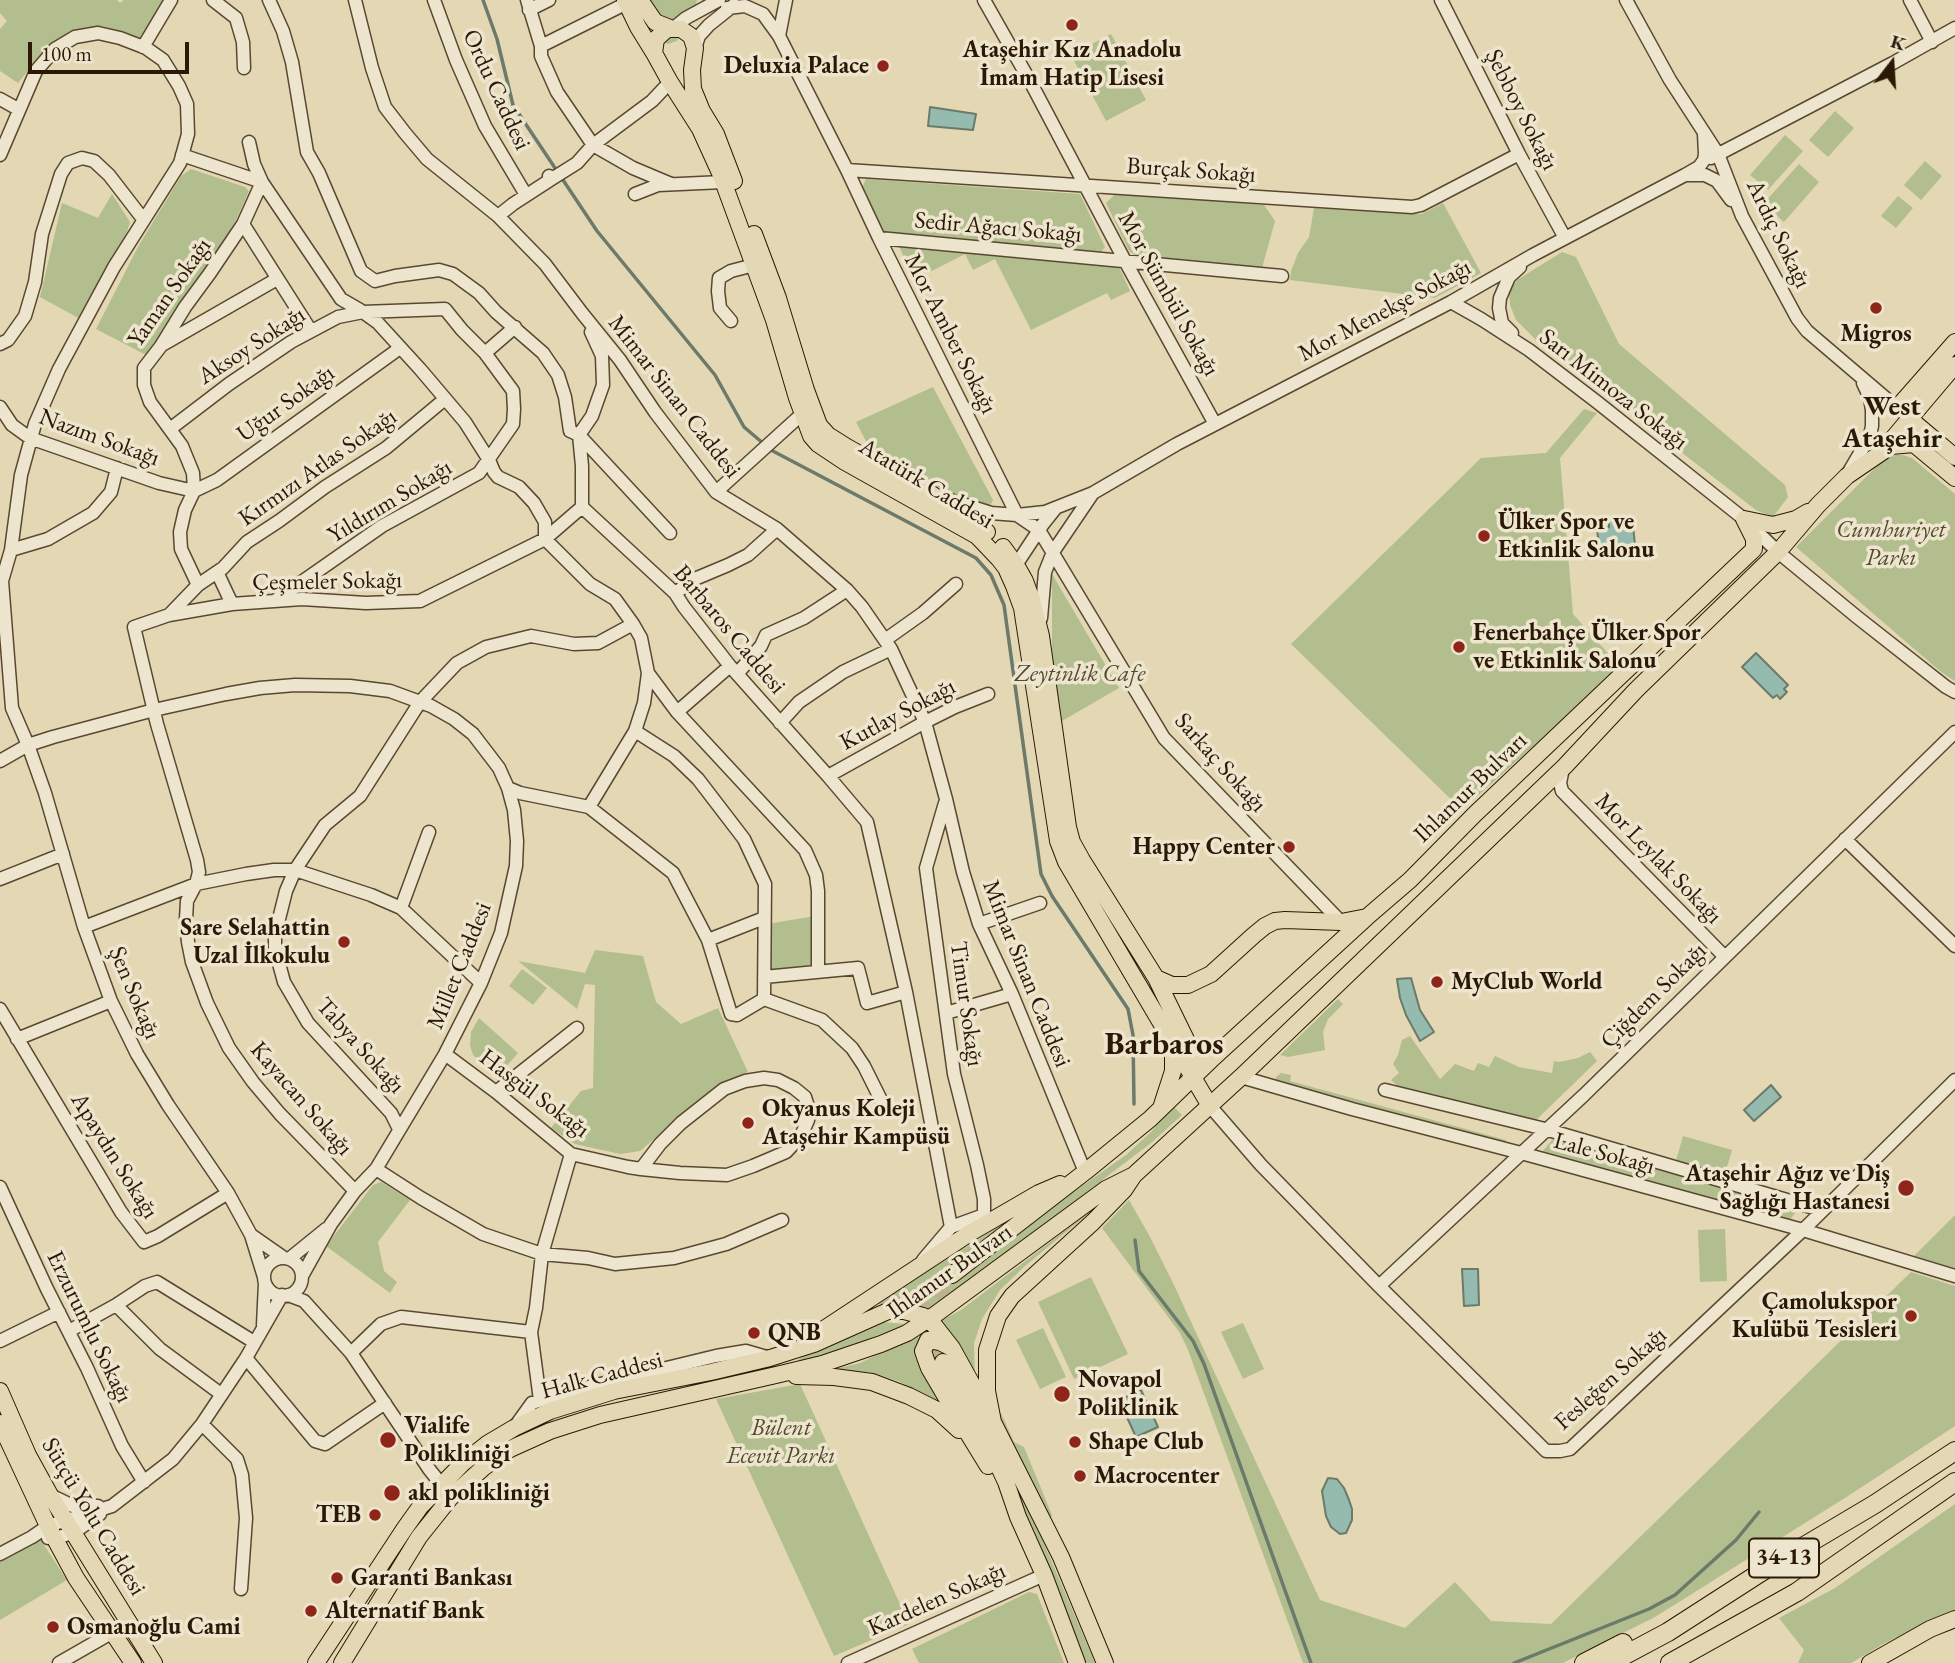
<!DOCTYPE html>
<meta charset="utf-8">
<style>
body{margin:0}
#map{position:relative;width:1955px;height:1663px;overflow:hidden;background:#e4d7b3;font-family:"EB Garamond",serif}
canvas{display:block}
.north{position:absolute;left:1857px;top:28px;width:70px;height:70px;-webkit-text-stroke:5px #ede5ce;paint-order:stroke;rotate:17deg;font-size:19px;font-weight:700;line-height:28px;text-align:center;color:#2b1906}
.north::after{content:'';display:block;margin:auto;width:24px;height:32px;background:#2b1906;clip-path:polygon(50% 0,100% 100%,50% 72%,0 100%)}
.scale{position:absolute;left:28px;top:42px;width:161px;height:32px;box-sizing:border-box;border:4px solid #2b1906;border-top:0;padding-left:9px;font-size:21px;line-height:24px;white-space:nowrap;color:#2b1906;-webkit-text-stroke:5px #ede5ce;paint-order:stroke}
</style>
<div id="map">
<canvas width="1955" height="1663"></canvas>
<div class="north">K</div>
<div class="scale">100 m</div>
</div>
<script>
const context = document.querySelector('canvas').getContext('2d');
context.lineJoin = 'round';
function paint(path, color) {
  context.fillStyle = color;
  context.fill(path, 'evenodd');
}
function toPath(rows) {
  const path = new Path2D();
  for (const r of rows) {
    if (r.length === 3) {
      path.moveTo(r[0] + r[2], r[1]);
      path.arc(r[0], r[1], r[2], 0, 2 * Math.PI);
      continue;
    }
    path.moveTo(r[0], r[1]);
    for (let i = 2; i < r.length; i += 2) path.lineTo(r[i], r[i + 1]);
  }
  return path;
}
function strokePath(path, color, width, dash) {
  context.strokeStyle = color;
  context.lineWidth = width;
  context.lineCap = dash ? 'butt' : 'round';
  context.setLineDash(dash || []);
  context.stroke(path);
}
function drawText(font, color, halo, rows, align = 'center') {
  context.font = font + ' "EB Garamond",serif';
  context.lineWidth = 7;
  context.setLineDash([]);
  context.textBaseline = 'middle';
  context.strokeStyle = halo;
  context.fillStyle = color;
  for (const [text, x, y, turn = 0] of rows) {
    context.save();
    context.translate(x, y);
    context.rotate((+turn || 0) * Math.PI / 180);
    context.textAlign = isNaN(turn) ? turn : align;
    if (halo) context.strokeText(text, 0, 0);
    context.fillText(text, 0, 0);
    context.restore();
  }
}
paint(toPath([
 [0,0,117,0,120,3,124,0,165,0,141,38,102,26,70,31,44,51,18,83,0,71,0,29,7,21,0,13],
 [639,0,697,0,694,14,677,41,668,44,658,41],
 [1111,34,1146,100,1106,121,1071,55],
 [1835,111,1854,128,1828,157,1809,140],
 [1785,135,1803,151,1768,190,1750,175],
 [1925,161,1942,176,1921,200,1904,185],
 [1799,164,1819,182,1784,222,1763,204],
 [191,169,245,187,249,191,237,218,202,278,146,355,96,329,139,245,181,176],
 [866,179,1080,194,1105,247,1101,252,884,233,861,190],
 [1116,193,1264,205,1275,221,1262,268,1136,256,1129,251,1106,203],
 [112,194,130,222,125,238,82,320,40,297,62,203,98,218],
 [1898,196,1913,208,1896,228,1881,216],
 [1443,203,1481,273,1435,298,1290,280,1291,271,1298,253,1309,237,1314,208,1422,214],
 [898,244,1118,265,1130,291,1111,300,1107,293,1031,330,995,259,973,270,965,254,914,280],
 [1562,252,1576,257,1619,344,1785,485,1788,497,1773,517,1756,510,1535,339,1516,320,1510,305,1509,291,1517,280],
 [933,387,993,500,990,506,948,496,919,480,870,449,856,422],
 [1584,409,1597,413,1560,458,1573,614,1621,668,1462,810,1291,644,1481,458,1546,453],
 [1894,455,1903,455,1912,458,1955,494,1955,681,1941,672,1796,547,1885,458],
 [1052,574,1119,688,1055,725,1052,648],
 [815,916,815,971,770,974,767,924],
 [595,950,643,956,656,1002,681,1024,718,1008,748,1072,716,1086,640,1151,620,1154,575,1144,551,1128,581,1091,593,1088,595,985,585,984,577,1009,518,961,585,973],
 [522,969,547,988,533,1005,509,986],
 [1338,999,1343,1004,1328,1019,1323,1032,1325,1050,1288,1057,1280,1055],
 [479,1018,518,1053,498,1076,473,1055,470,1045,471,1032],
 [1410,1036,1440,1079,1455,1064,1474,1071,1478,1063,1489,1067,1495,1056,1519,1067,1552,1073,1554,1061,1559,1062,1578,1058,1590,1052,1597,1061,1533,1123,1399,1087,1391,1080,1399,1073,1393,1064,1398,1055,1402,1040],
 [1281,1073,1291,1075,1290,1081,1506,1140,1505,1144,1275,1082,1276,1077],
 [1173,1106,1182,1115,1151,1143,963,1286,923,1311,892,1303,875,1304,1014,1217,948,1270,1041,1215,1126,1155,1151,1132],
 [1683,1136,1732,1150,1725,1174,1676,1161],
 [1553,1139,1799,1208,1789,1221,1542,1152],
 [381,1182,410,1200,378,1242,384,1271,397,1282,390,1293,326,1246,373,1185],
 [1129,1200,1149,1235,1173,1283,1320,1600,1405,1628,1455,1582,1491,1621,1551,1624,1911,1272,1955,1286,1955,1426,1848,1496,1655,1617,1563,1663,1303,1663,1188,1350,1180,1333,1102,1228],
 [1100,1204,1025,1266,1000,1290,982,1319,974,1343,975,1380,939,1322,961,1310],
 [1955,1215,1955,1272,1910,1260],
 [1725,1229,1727,1281,1700,1282,1698,1230],
 [1091,1277,1128,1354,1074,1379,1038,1302],
 [883,1322,905,1324,849,1347,798,1362,799,1359,836,1341,869,1325],
 [1243,1323,1264,1369,1243,1379,1221,1332],
 [926,1328,935,1338,926,1336,942,1403,898,1381,868,1372,826,1371,860,1363,914,1337],
 [1043,1328,1066,1377,1040,1389,1016,1340],
 [800,1384,909,1624,834,1656,716,1399],
 [1001,1413,1014,1442,1024,1447,1052,1515,1047,1531,998,1415],
 [1012,1480,1022,1492,1095,1663,1086,1663],
 [1955,1504,1955,1612,1885,1643,1851,1663,1798,1663,1804,1650,1779,1618,1835,1588],
 [40,1539,67,1580,0,1620,0,1557],
 [1029,1592,1037,1594,1064,1663,919,1663,912,1649]
]), '#b2be8e');
const water = toPath([
 [930,107,976,114,973,130,928,126,930,107],
 [1621,519,1622,526,1633,525,1635,545,1623,546,1623,553,1611,554,1610,547,1599,548,1597,528,1609,527,1609,520,1621,519],
 [1756,653,1788,685,1784,689,1787,692,1780,699,1777,695,1773,698,1742,667,1756,653],
 [1411,978,1420,1010,1434,1032,1420,1041,1406,1015,1400,998,1397,979,1411,978],
 [1771,1085,1781,1097,1754,1121,1744,1110,1771,1085],
 [1462,1269,1478,1269,1479,1305,1464,1306,1462,1269],
 [1141,1390,1158,1427,1136,1437,1119,1400,1141,1390],
 [1328,1478,1337,1479,1344,1488,1349,1500,1352,1509,1352,1520,1346,1533,1340,1534,1331,1527,1326,1516,1322,1491,1328,1478]
]);
paint(water, '#95baae');
strokePath(water, '#6b7a6b', 2);
strokePath(toPath([
 [483,0,497,39,513,105,597,231,715,375,744,427,764,444],
 [769,449,976,558,991,575,1004,605,1041,874,1052,896,1128,1009,1133,1035,1134,1104],
 [1135,1240,1139,1271,1193,1341,1204,1364,1311,1663],
 [1514,1663,1649,1609,1675,1595,1736,1540,1759,1512]
]), '#6b7a6b', 3.5);
strokePath(toPath([
 [943,1362,933,1345,926,1325,925,1311,934,1295,952,1275]
]), '#bfb190', 16, [16, 8]);
const minor = toPath([
 [213,0,236,18,243,42,244,68],
 [269,0,283,31,292,62,307,152,319,173,361,271,375,281,395,276,439,270,453,274,479,293,496,312,543,353,558,375,565,397,570,431,579,435,670,533],
 [355,0,372,68,385,107,405,133,427,159,498,216,545,264,582,313,620,360,655,412,716,492,777,529,847,590,862,607,891,649,925,722,946,799,963,872,979,924,1012,994,1085,1172],
 [434,0,456,60,485,126,526,195],
 [527,0,541,46,541,56,557,92,593,145,633,168,671,184],
 [984,0,1031,83,1125,261,1215,424],
 [1441,0,1519,154,1565,238],
 [1626,0,1670,80,1718,154,1742,216,1797,318,1807,331,1902,412],
 [1910,0,1932,42],
 [727,8,745,6,763,14,779,36,786,0],
 [529,10,549,0],
 [675,27,686,18,719,0],
 [779,36,847,170,879,238,1017,515,1039,530,1164,738,1341,922],
 [541,46,627,3],
 [143,47,171,0],
 [695,48,699,36,709,25,734,5],
 [0,99,18,109],
 [249,142,254,164,262,182,341,299,360,310,378,323,420,369,465,422,489,460,494,472,498,477,519,487,534,503,545,522,545,539,590,584,615,599,633,624,641,638,648,673,677,712,805,850,816,875,818,891,818,972],
 [0,155,36,71,55,49,75,37,98,33,120,38,146,48,163,60,179,86,187,104,188,134,180,163,114,267,59,369,35,424,21,475,11,550,2,581,12,708,28,745,45,793,84,927,111,1001,137,1054,168,1105,228,1193,251,1235,264,1277],
 [182,155,262,182,243,224,210,273,185,307,161,346,144,368,144,385,150,402,182,446,193,473,194,491,185,510,180,532,181,549,198,585],
 [1711,158,1893,63,1955,28],
 [847,170,1412,207,1421,205,1519,154],
 [1688,175,1705,175,1717,181,1731,200],
 [550,180,577,163,593,145,652,101,670,82],
 [635,194,658,185,723,182],
 [498,216,513,204,550,180,549,176],
 [243,224,311,331],
 [879,238,1282,276],
 [1451,302,1481,319,1529,350,1597,402,1744,519,1778,552,1857,617,1946,687,1955,692],
 [731,321,720,308,718,291,719,278,731,271,754,265],
 [1512,333,1502,323,1499,308,1500,298,1509,277,1520,267],
 [0,344,8,340,25,316,35,282,42,234,61,174,68,163,82,158,94,161,109,175,143,219],
 [162,345,277,279],
 [485,353,515,327],
 [0,407,12,425,30,438,159,483,194,491,217,480,400,348],
 [170,429,229,384,291,342,338,317,363,312,445,309,462,330,485,353,513,391,514,409,513,424,479,473,382,526,276,600],
 [579,435,582,466,582,507,675,593,684,607,730,666,828,776,867,822,906,992,951,1227],
 [579,435,592,416,603,385,602,356,591,332],
 [1847,475,1870,436,1872,426,1872,410,1870,398,1863,383],
 [716,492,802,414,808,412],
 [950,500,991,513,1017,515,1045,512,1093,493,1177,444,1451,302,1533,255,1685,175,1699,167,1704,160,1705,154,1704,134],
 [11,550,48,539,93,513,111,492,117,468],
 [1012,571,1043,524,1055,509],
 [217,572,232,604],
 [675,593,697,578,728,565,748,555,777,529],
 [169,615,198,585,223,568,247,542,279,521,325,487,386,448,445,399],
 [1041,618,1045,572,1053,552,1093,493],
 [885,640,923,613,956,584],
 [737,674,761,646,766,635,804,618,847,590],
 [677,712,730,666],
 [780,723,799,702,843,672,891,649],
 [635,731,674,756,698,779,744,839,765,884,764,999,822,1020,852,1048,864,1066,882,1102],
 [0,761,28,745,53,737,154,710,226,694,260,688,295,685,350,686,390,691,431,706,454,719,473,734,499,768,508,788,514,810,517,841,516,866,501,933,481,983,445,1054,376,1169,355,1191,331,1224,302,1276],
 [1563,768,1560,783,1562,791,1724,956],
 [828,776,925,722,955,707,988,694],
 [508,788,520,793,589,807,673,873,708,940,764,918],
 [945,803,926,868,954,1074,977,1165,984,1199,984,1215],
 [589,807,635,731,644,703,648,673],
 [1845,839,1955,946],
 [0,879,63,854],
 [401,908,429,832],
 [979,924,1040,903],
 [84,927,196,884,246,874,274,870,295,870,371,895,401,908,481,983],
 [708,940,731,1014,737,1015,764,999],
 [764,977,858,968,867,1003,906,992],
 [0,1009,121,1212,144,1242,158,1236,228,1193],
 [946,1013,1012,994],
 [17,1039,111,1001],
 [445,1054,496,1092,571,1154,628,1167,641,1169,680,1173,727,1175,753,1166,786,1152,801,1136,808,1120,809,1110,805,1097,794,1088,778,1080,764,1078,745,1081,724,1089,681,1123,660,1144,641,1169],
 [1241,1077,1352,1109,1521,1153,1803,1230,1955,1276],
 [1385,1090,1545,1129,1821,1210],
 [496,1092,577,1028],
 [1210,1106,1261,1165,1379,1286,1546,1451,1560,1451,1570,1449,1803,1230,1955,1080],
 [399,1129,391,1113,308,1023,284,982,275,949,275,935,286,891,295,870,325,825,360,796,420,702,457,663,486,647,531,636,574,644,598,643,633,624],
 [376,1169,421,1198,483,1234,542,1254,588,1258,615,1264,674,1258,726,1244,782,1220],
 [0,1187,47,1289,87,1368,122,1446,144,1482],
 [355,1191,280,1114,253,1082,229,1048,207,1003,192,962,188,942,186,919,187,901,196,884,199,872,197,860,157,724,134,627,169,615,232,604,302,599,366,603,420,601,545,539,582,507],
 [251,1235,284,1258],
 [283,1277,19],
 [289,1259,326,1229],
 [923,1260,951,1227,984,1215,990,1221],
 [1379,1286,1584,1095,1955,732],
 [288,1295,304,1301,351,1353,429,1469,441,1484],
 [116,1305,160,1349,221,1394],
 [263,1325,265,1283],
 [69,1331,116,1305,145,1286,157,1282,254,1342],
 [0,1341,59,1312],
 [351,1353,381,1324,401,1317,531,1332],
 [246,1358,315,1441,325,1444,385,1403],
 [540,1400,531,1332,536,1308,542,1254,571,1154],
 [202,1424,237,1459,242,1475,246,1518,241,1589],
 [514,1428,532,1403,580,1389,716,1356,746,1351,770,1358],
 [52,1496,73,1506,98,1506],
 [48,1538,55,1538,73,1533,100,1514],
 [0,1554,32,1537,48,1526,112,1506,173,1459,202,1424,246,1358,282,1295],
 [59,1663,113,1632],
 [848,1663,1044,1575]
]);
const major = toPath([
 [625,0,638,27,654,53,670,82,700,129,720,173,774,320,797,398,811,436,818,444,845,462,977,536,999,559,1006,568,1014,586,1022,608,1058,841,1066,862,1210,1106],
 [640,0,655,22,670,28],
 [654,53,656,39,667,29,681,29,691,36,695,48,692,70,693,89,702,111,716,134,734,181],
 [754,234,778,298,806,390,819,425,828,435,847,447,933,495,971,519,987,532],
 [1897,408,1955,342],
 [1910,419,1955,457],
 [1884,449,1955,365],
 [1744,519,1773,525,1796,519,1808,512],
 [1003,547,1016,565,1025,581,1032,600,1041,636,1068,827,1072,842,1082,860,1156,978,1194,1056,1205,1059,1214,1057],
 [1156,978,1172,985,1188,985,1211,974,1254,935,1265,926,1275,921,1285,920,1341,922,1367,917],
 [1162,1105,1173,1071,1173,1046],
 [952,1275,1085,1172,1150,1119,1214,1057,1367,917,1410,880,1475,814,1751,552,1754,549,1754,539,1744,519],
 [812,1337,970,1233,1039,1193,1060,1184],
 [952,1348,940,1342,928,1340,923,1351,925,1357,929,1368,953,1409,988,1466],
 [943,1362,983,1433,1006,1482,1018,1517,1044,1575,1077,1663],
 [796,1376,834,1377,872,1382,909,1396,937,1410,959,1430],
 [0,1391,28,1455,50,1495,154,1663],
 [993,1422,987,1391,987,1350,998,1316,1012,1296,1093,1222,1124,1190,1134,1175,1241,1077,1565,766,1636,690,1778,552,1818,505,1847,476,1891,446,1914,444,1955,478],
 [0,1423,48,1526,76,1578,133,1663],
 [316,1663,405,1528,420,1507,463,1463,487,1444,514,1428,550,1411,614,1391,711,1372,770,1358,814,1344,888,1311,904,1311,923,1316,934,1325,952,1348,993,1422,1061,1557,1105,1663],
 [342,1663,419,1537,451,1497,483,1468,510,1449,550,1431,600,1415,776,1375,822,1364,881,1344,907,1333,936,1314,1106,1189,1132,1176],
 [1870,1663,1930,1629,1955,1619]
]);
const highway = toPath([
 [1584,1663,1623,1643],
 [1610,1663,1668,1632,1769,1567,1875,1504,1955,1451],
 [1670,1663,1797,1592,1955,1482]
]);
strokePath(minor, '#594831', 15);
strokePath(major, '#2b1906', 18);
strokePath(highway, '#2b1906', 20);
strokePath(minor, '#ede5ce', 12);
strokePath(major, '#e4d7b3', 16);
strokePath(highway, '#e4d7b3', 18);
for (const [x, y, r, color] of [
 [1072,25,7,"#8f2418"],
 [883,66,7,"#8f2418"],
 [1876,308,7,"#8f2418"],
 [1484,536,7,"#8f2418"],
 [1459,647,7,"#8f2418"],
 [1289,847,7,"#8f2418"],
 [344,942,7,"#8f2418"],
 [1437,982,7,"#8f2418"],
 [748,1123,7,"#8f2418"],
 [1906,1188,9,"#8f2418"],
 [1911,1316,7,"#8f2418"],
 [754,1333,7,"#8f2418"],
 [1062,1394,9,"#8f2418"],
 [388,1440,9,"#8f2418"],
 [1075,1442,7,"#8f2418"],
 [1080,1476,7,"#8f2418"],
 [392,1493,9,"#8f2418"],
 [375,1515,7,"#8f2418"],
 [337,1578,7,"#8f2418"],
 [311,1611,7,"#8f2418"],
 [53,1627,7,"#8f2418"]
]) {
  const dot = new Path2D();
  dot.arc(x, y, r, 0, 2 * Math.PI);
  context.fillStyle = color;
  context.fill(dot);
  strokePath(dot, '#ede5ce', 2.5);
}
for (const [x, y, w] of [
 [1784,1558,70]
]) {
  const box = new Path2D();
  box.roundRect(x - w / 2, y - 19.5, w, 39, 5);
  context.fillStyle = '#ede5ce';
  context.fill(box);
  strokePath(box, '#2b1906', 2);
}
drawText('bold 23px', '#2b1906', null, [
 ["34-13",1784,1558]
]);
drawText('bold 24px', '#2b1906', '#ede5ce', [
 ["Ataşehir Kız Anadolu",1072,50,"center"],
 ["İmam Hatip Lisesi",1072,78,"center"],
 ["Deluxia Palace",869,66,"right"],
 ["Migros",1876,334,"center"],
 ["Ülker Spor ve",1498,522],
 ["Etkinlik Salonu",1498,550],
 ["Fenerbahçe Ülker Spor",1473,633],
 ["ve Etkinlik Salonu",1473,661],
 ["Happy Center",1275,847,"right"],
 ["Sare Selahattin",330,928,"right"],
 ["Uzal İlkokulu",330,956,"right"],
 ["MyClub World",1451,982],
 ["Okyanus Koleji",762,1109],
 ["Ataşehir Kampüsü",762,1137],
 ["Ataşehir Ağız ve Diş",1890,1174,"right"],
 ["Sağlığı Hastanesi",1890,1202,"right"],
 ["Çamolukspor",1897,1302,"right"],
 ["Kulübü Tesisleri",1897,1330,"right"],
 ["QNB",768,1333],
 ["Novapol",1078,1380],
 ["Poliklinik",1078,1408],
 ["Vialife",404,1426],
 ["Polikliniği",404,1454],
 ["Shape Club",1089,1442],
 ["Macrocenter",1094,1476],
 ["akl polikliniği",408,1493],
 ["TEB",361,1515,"right"],
 ["Garanti Bankası",351,1578],
 ["Alternatif Bank",325,1611],
 ["Osmanoğlu Cami",67,1627]
], 'left');
drawText('24px', '#2b1906', '#ede5ce', [
 ["Ordu Caddesi",496,90,65],
 ["Şebboy Sokağı",1521,110,63],
 ["Burçak Sokağı",1191,171,4],
 ["Sedir Ağacı Sokağı",998,228,5],
 ["Ardıç Sokağı",1778,234,64],
 ["Yaman Sokağı",170,293,-55],
 ["Mor Sümbül Sokağı",1168,294,61],
 ["Mor Menekşe Sokağı",1385,311,-28],
 ["Mor Amber Sokağı",950,334,63],
 ["Aksoy Sokağı",252,346,-33],
 ["Sarı Mimoza Sokağı",1613,390,38],
 ["Mimar Sinan Caddesi",674,397,52],
 ["Uğur Sokağı",286,404,-36],
 ["Nazım Sokağı",99,438,20],
 ["Kırmızı Atlas Sokağı",318,468,-35],
 ["Atatürk Caddesi",926,484,31],
 ["Yıldırım Sokağı",390,502,-31],
 ["Çeşmeler Sokağı",327,582,-1],
 ["Barbaros Caddesi",729,630,50],
 ["Kutlay Sokağı",898,715,-28],
 ["Sarkaç Sokağı",1220,763,48],
 ["Ihlamur Bulvarı",1471,788,-44],
 ["Mor Leylak Sokağı",1658,859,46],
 ["Millet Caddesi",460,966,-68],
 ["Mimar Sinan Caddesi",1026,974,68],
 ["Şen Sokağı",134,993,67],
 ["Çiğdem Sokağı",1654,996,-45],
 ["Timur Sokağı",966,1004,82],
 ["Tabya Sokağı",360,1046,48],
 ["Hasgül Sokağı",534,1094,37],
 ["Kayacan Sokağı",301,1099,49],
 ["Lale Sokağı",1604,1154,15],
 ["Apaydın Sokağı",114,1156,58],
 ["Ihlamur Bulvarı",950,1272,-35],
 ["Erzurumlu Sokağı",89,1327,64],
 ["Halk Caddesi",602,1376,-15],
 ["Fesleğen Sokağı",1611,1379,-42],
 ["Sütçü Yolu Caddesi",93,1517,59],
 ["Kardelen Sokağı",937,1600,-24]
]);
drawText('italic 24px', '#544b2f', '#ede5ce', [
 ["Cumhuriyet",1891,530],
 ["Parkı",1891,558],
 ["Zeytinlik Cafe",1080,674],
 ["Bülent",781,1428],
 ["Ecevit Parkı",781,1456]
]);
drawText('bold 28px', '#2b1906', '#ede5ce', [
 ["West",1892,407],
 ["Ataşehir",1892,439]
]);
drawText('bold 32px', '#2b1906', '#ede5ce', [
 ["Barbaros",1164,1045]
]);
</script>
